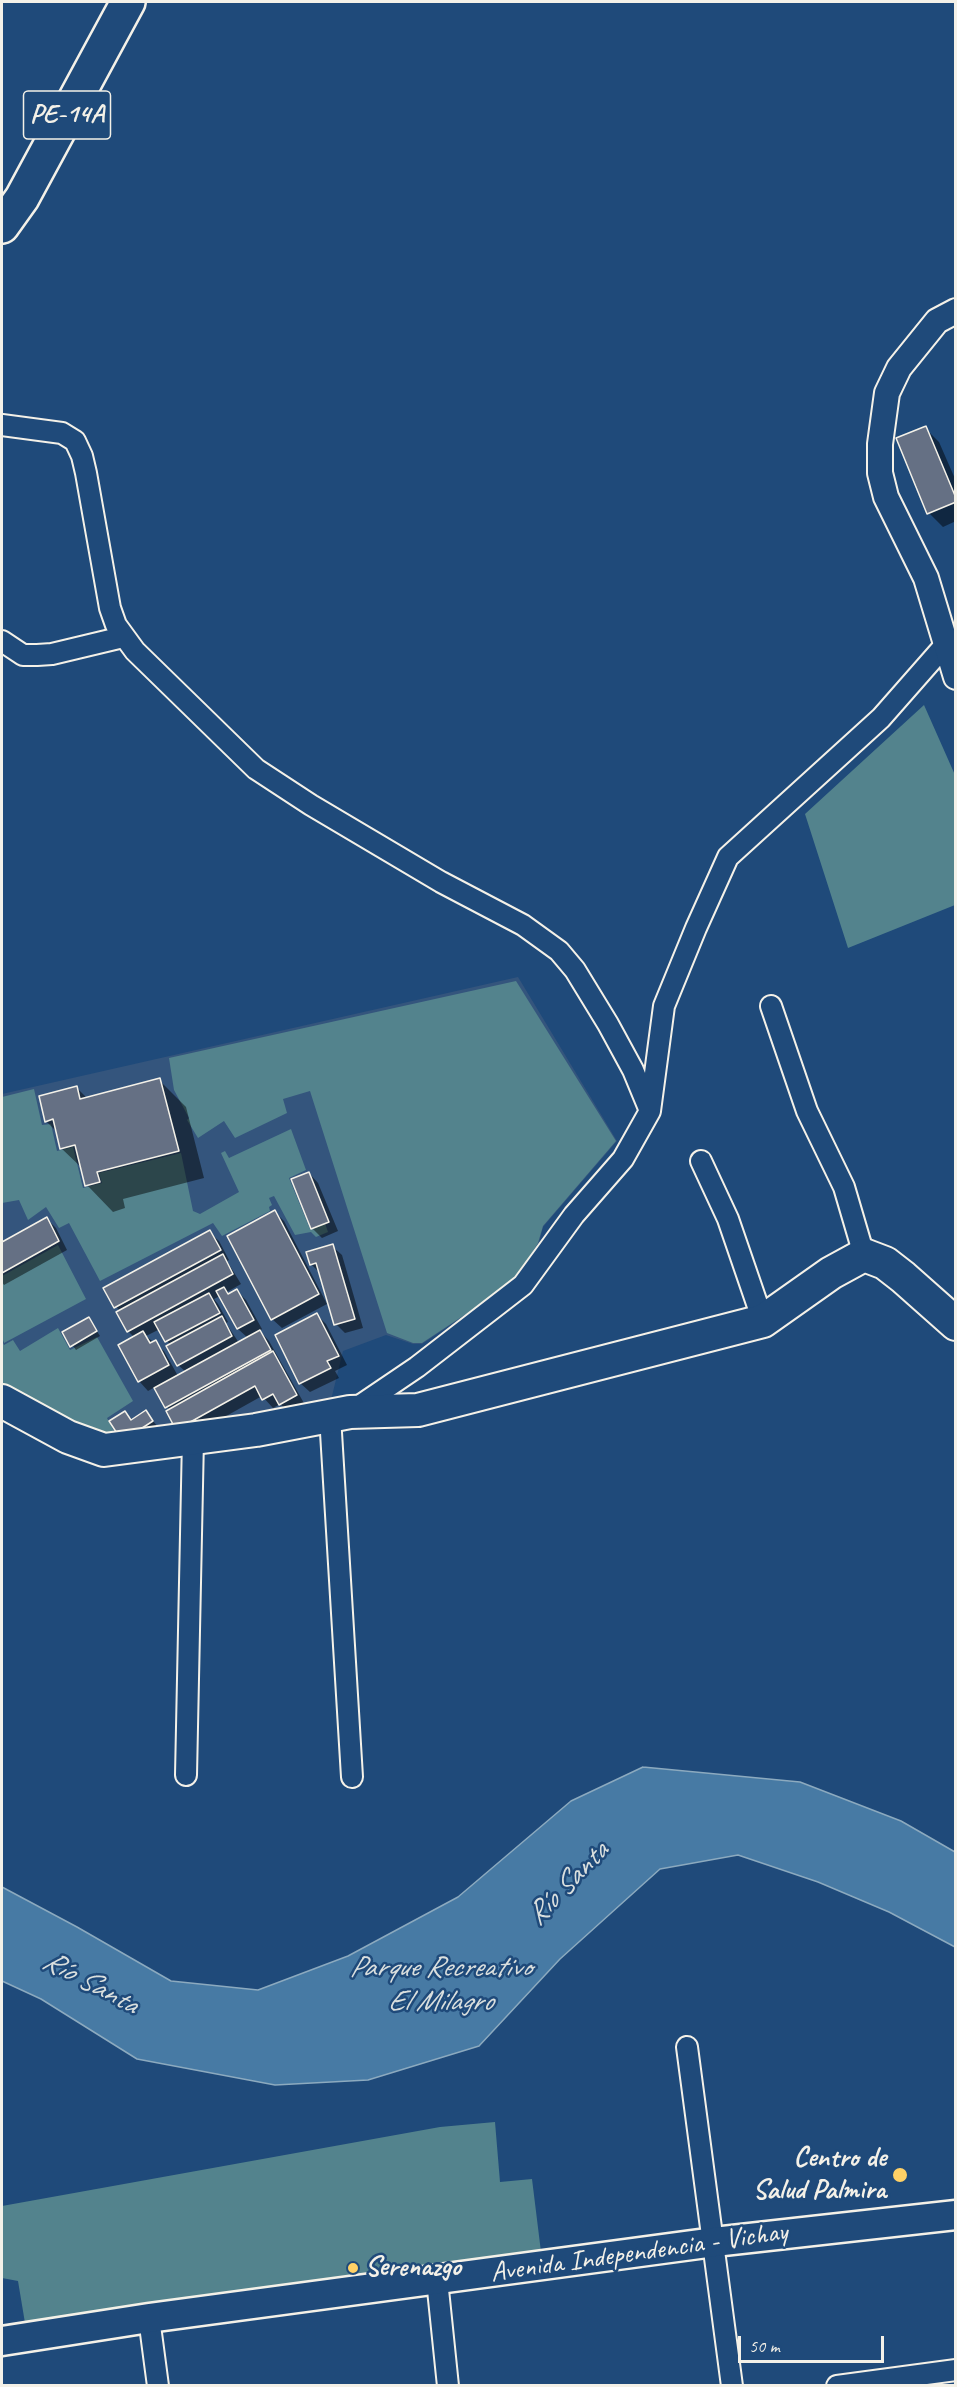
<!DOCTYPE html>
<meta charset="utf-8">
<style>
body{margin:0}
#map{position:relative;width:957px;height:2387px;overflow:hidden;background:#1f4a7a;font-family:Caveat,sans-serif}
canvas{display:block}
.frame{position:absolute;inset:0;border:3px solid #f4f1e8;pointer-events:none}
.scale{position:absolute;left:738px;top:2336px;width:146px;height:27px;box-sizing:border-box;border:3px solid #f4f1e8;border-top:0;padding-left:8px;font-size:18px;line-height:21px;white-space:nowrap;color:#f4f1e8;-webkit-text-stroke:4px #1f4a7a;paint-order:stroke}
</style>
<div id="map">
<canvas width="957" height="2387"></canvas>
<div class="frame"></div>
<div class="scale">50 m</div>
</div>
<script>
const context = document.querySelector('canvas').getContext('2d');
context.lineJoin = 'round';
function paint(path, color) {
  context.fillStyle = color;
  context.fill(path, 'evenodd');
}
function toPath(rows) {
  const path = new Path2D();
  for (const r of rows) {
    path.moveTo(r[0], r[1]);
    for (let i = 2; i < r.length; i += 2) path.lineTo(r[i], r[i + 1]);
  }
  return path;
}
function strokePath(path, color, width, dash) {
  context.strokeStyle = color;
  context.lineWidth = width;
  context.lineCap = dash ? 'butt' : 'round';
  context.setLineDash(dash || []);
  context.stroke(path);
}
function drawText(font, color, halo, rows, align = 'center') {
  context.font = font + ' Caveat,sans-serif';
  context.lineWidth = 5;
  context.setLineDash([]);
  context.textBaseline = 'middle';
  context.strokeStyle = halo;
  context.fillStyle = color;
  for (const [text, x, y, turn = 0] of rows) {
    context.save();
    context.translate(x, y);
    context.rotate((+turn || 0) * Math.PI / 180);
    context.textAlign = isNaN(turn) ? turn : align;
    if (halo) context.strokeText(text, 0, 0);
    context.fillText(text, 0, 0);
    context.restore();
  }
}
paint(toPath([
 [518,977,617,1141,543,1227,539,1243,514,1283,422,1344,413,1344,386,1335,343,1351,331,1400,128,1442,2,1394,2,1094]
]), '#34557d');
paint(toPath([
 [924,705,955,775,955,905,848,948,805,814],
 [516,981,616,1141,543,1226,538,1243,513,1283,422,1343,413,1343,387,1333,310,1091,283,1099,287,1113,235,1138,224,1121,198,1138,187,1120,189,1118,174,1090,169,1058],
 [34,1089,42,1125,51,1124,57,1151,73,1147,83,1188,102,1183,99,1173,181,1153,193,1211,200,1214,239,1192,221,1153,225,1151,229,1158,291,1129,306,1170,289,1178,310,1229,325,1223,328,1232,316,1237,311,1232,295,1235,274,1196,269,1198,272,1205,269,1207,270,1211,222,1236,213,1223,100,1281,69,1223,59,1228,46,1207,28,1220,19,1200,2,1203,2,1097],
 [58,1245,86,1299,4,1343,2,1337,2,1276],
 [58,1328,70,1350,97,1337,133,1401,107,1418,119,1441,96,1440,2,1391,2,1341,4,1345,13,1340,20,1351],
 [495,2122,500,2182,532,2179,541,2252,25,2323,18,2281,2,2278,2,2206,440,2127]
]), '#53838d');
const water = toPath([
 [643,1767,800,1782,901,1821,955,1852,955,1947,889,1912,818,1882,738,1855,660,1869,560,1959,479,2046,368,2080,275,2085,137,2059,41,1999,2,1981,2,1887,77,1927,171,1981,258,1990,348,1956,458,1897,571,1801,643,1767]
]);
paint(water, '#477aa4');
strokePath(water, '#8caabf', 1.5);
paint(toPath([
 [925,428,939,442,956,481,956,521,943,527,929,513],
 [159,1080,186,1107,204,1178,123,1199,125,1208,113,1212,87,1185,83,1169,61,1148,57,1132,46,1121,77,1088,88,1099],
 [309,1173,318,1183,338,1231,322,1238,312,1228],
 [275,1212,284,1221,327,1304,282,1328,272,1319],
 [47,1219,56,1228,67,1250,4,1285,2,1282,2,1244],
 [209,1232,219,1241,229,1260,227,1261,241,1284,227,1292,230,1295,237,1291,246,1300,262,1329,260,1331,269,1341,305,1405,290,1413,280,1404,273,1408,262,1396,187,1438,155,1387,148,1391,139,1381,120,1346,135,1338,128,1331,118,1313,120,1312,105,1289],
 [220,1296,238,1329,248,1338,239,1343,226,1323,228,1322,218,1304,214,1299],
 [160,1329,170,1345,178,1365,186,1372,178,1376,164,1351,146,1336],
 [332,1246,342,1255,363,1328,345,1333,336,1324,320,1273,311,1264],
 [317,1315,326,1324,347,1365,335,1371,339,1378,310,1392,300,1383],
 [89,1319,100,1336,76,1350,64,1333],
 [146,1412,161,1431,132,1449,125,1413,133,1420]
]), '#0007');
const building = toPath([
 [926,426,956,498,956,502,927,514,896,438,926,426],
 [160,1078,179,1151,97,1172,100,1182,85,1186,75,1145,60,1149,53,1119,45,1122,39,1096,77,1086,80,1099,160,1078],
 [309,1172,329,1222,311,1229,291,1179,309,1172],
 [275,1210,319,1294,271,1320,227,1236,275,1210],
 [47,1217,59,1241,2,1273,2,1242,47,1217],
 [210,1230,221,1250,114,1308,103,1288,210,1230],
 [333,1244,355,1319,334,1325,316,1263,310,1265,306,1252,333,1244],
 [223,1254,233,1274,127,1332,116,1312,223,1254],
 [224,1287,228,1294,237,1289,254,1320,237,1329,216,1291,224,1287],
 [209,1293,220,1313,165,1342,154,1322,209,1293],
 [317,1313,339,1356,327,1361,331,1368,299,1384,275,1335,317,1313],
 [222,1316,232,1336,177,1366,166,1346,222,1316],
 [89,1317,97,1331,70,1347,62,1332,89,1317],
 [260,1330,271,1350,165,1408,154,1388,260,1330],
 [143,1331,150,1343,156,1340,169,1365,138,1382,118,1345,143,1331],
 [273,1351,297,1395,279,1405,273,1394,262,1400,255,1386,176,1430,166,1411,273,1351],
 [146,1410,153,1421,122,1441,109,1421,125,1411,131,1420,146,1410]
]);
paint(building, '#657084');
strokePath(building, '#f4f1e8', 1.5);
const minor = toPath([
 [2,425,62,433,75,441,82,456,86,473,110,608,116,625,135,651,256,769,311,805,441,882,523,925,559,951,575,970,608,1024,633,1070,650,1111],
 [2,641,23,655,37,655,52,654,123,637],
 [771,1006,807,1111,844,1187,864,1255],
 [701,1161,728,1219,763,1321],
 [352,1411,417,1367,523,1285,574,1215,623,1159,650,1111,664,1006,696,928,728,857,881,718,946,644],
 [330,1416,352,1777],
 [186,1775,193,1438],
 [687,2047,732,2386],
 [437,2280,448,2386],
 [149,2318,158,2386],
 [837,2386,956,2370]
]);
const tertiary = toPath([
 [956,311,937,321,899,368,887,393,880,444,880,473,886,497,926,578,956,677]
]);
const secondary = toPath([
 [2,2341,149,2318,714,2242,956,2215]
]);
const primary = toPath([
 [2,1401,68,1437,104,1450,256,1430,350,1412,418,1410,763,1321,831,1273,864,1255,885,1263,903,1277,956,1324]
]);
const trunk = toPath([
 [2,226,22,198,128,2]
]);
strokePath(minor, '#f4f1e8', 24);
strokePath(tertiary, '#f4f1e8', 28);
strokePath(secondary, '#f4f1e8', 33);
strokePath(primary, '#f4f1e8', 36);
strokePath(trunk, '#f4f1e8', 38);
strokePath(minor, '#1f4a7a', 20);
strokePath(tertiary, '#1f4a7a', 24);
strokePath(secondary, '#1f4a7a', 28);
strokePath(primary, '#1f4a7a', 32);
strokePath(trunk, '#1f4a7a', 33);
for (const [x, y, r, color] of [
 [900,2175,8,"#ffd166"],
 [353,2268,6,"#ffd166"]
]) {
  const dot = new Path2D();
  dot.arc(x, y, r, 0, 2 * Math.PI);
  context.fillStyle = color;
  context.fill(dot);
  strokePath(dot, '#1f4a7a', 2);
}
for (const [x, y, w] of [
 [67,115,87]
]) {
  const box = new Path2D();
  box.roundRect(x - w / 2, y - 24, w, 48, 4.5);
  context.fillStyle = '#1f4a7a';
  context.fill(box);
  strokePath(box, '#f4f1e8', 1.5);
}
drawText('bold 27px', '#f4f1e8', null, [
 ["PE-14A",67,115]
]);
drawText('bold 28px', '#f4f1e8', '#1f4a7a', [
 ["Centro de",886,2159],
 ["Salud Palmira",886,2191],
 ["Serenazgo",365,2268,"left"]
], 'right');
drawText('28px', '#f4f1e8', '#1f4a7a', [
 ["Avenida Independencia - Vichay",639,2253,-8]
]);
drawText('italic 30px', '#dadfde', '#1f4a7a', [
 ["Río Santa",568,1884,-46],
 ["Parque Recreativo",440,1968],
 ["El Milagro",440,2002],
 ["Río Santa",90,1983,28]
]);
</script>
